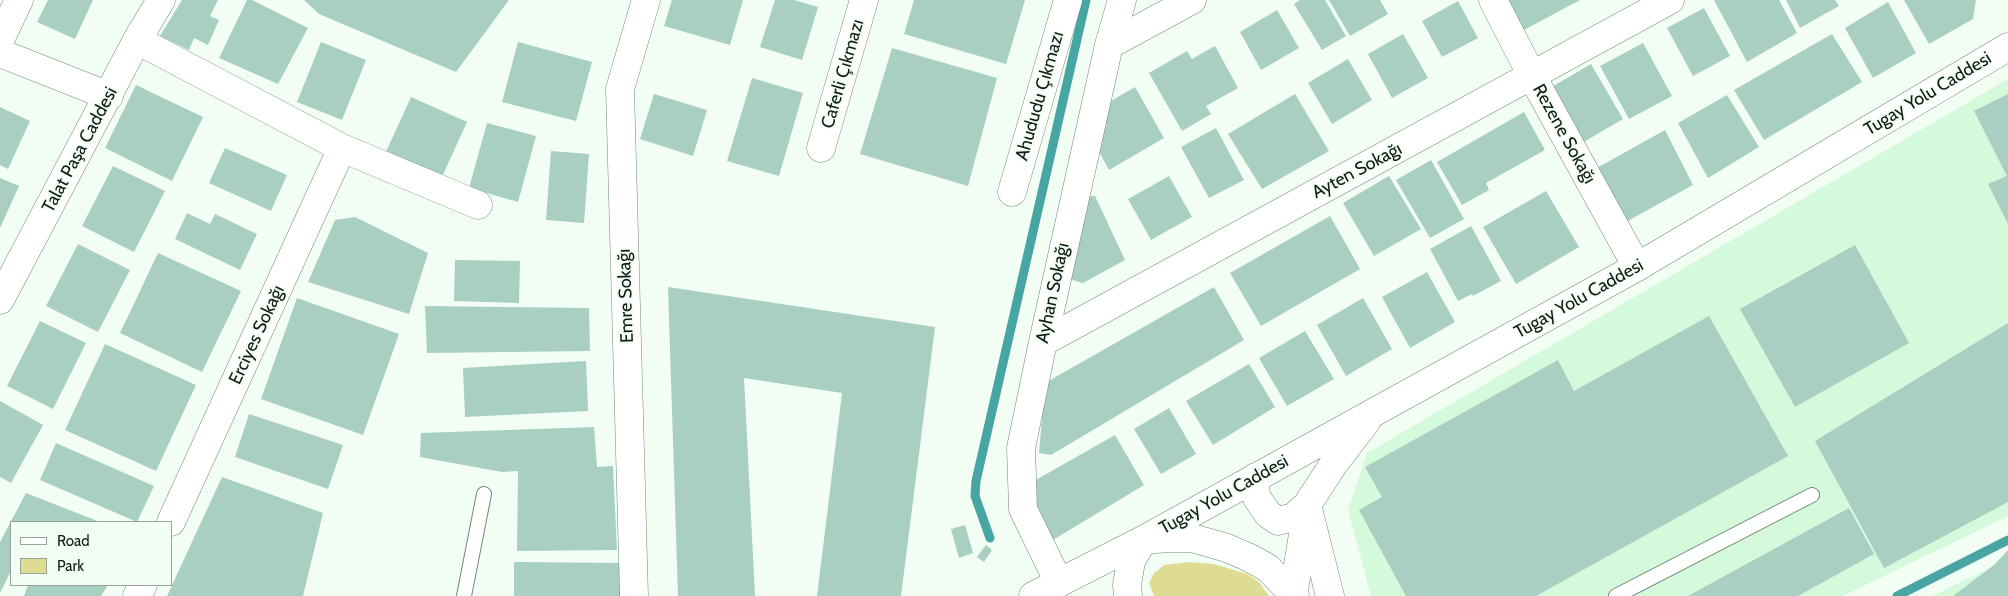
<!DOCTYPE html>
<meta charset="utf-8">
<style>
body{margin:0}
#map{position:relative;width:2008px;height:596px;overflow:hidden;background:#f2fef4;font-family:Cabin,sans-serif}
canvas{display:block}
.legend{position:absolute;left:10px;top:521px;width:162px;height:65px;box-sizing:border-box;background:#f2fef4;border:1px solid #98a39a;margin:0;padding:6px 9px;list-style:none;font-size:15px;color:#101b13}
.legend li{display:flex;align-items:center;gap:10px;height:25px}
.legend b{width:25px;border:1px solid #98a39a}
</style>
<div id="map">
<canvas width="2008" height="596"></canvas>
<ul class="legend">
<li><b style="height:6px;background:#fff"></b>Road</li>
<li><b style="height:14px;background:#dedb92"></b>Park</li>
</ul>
</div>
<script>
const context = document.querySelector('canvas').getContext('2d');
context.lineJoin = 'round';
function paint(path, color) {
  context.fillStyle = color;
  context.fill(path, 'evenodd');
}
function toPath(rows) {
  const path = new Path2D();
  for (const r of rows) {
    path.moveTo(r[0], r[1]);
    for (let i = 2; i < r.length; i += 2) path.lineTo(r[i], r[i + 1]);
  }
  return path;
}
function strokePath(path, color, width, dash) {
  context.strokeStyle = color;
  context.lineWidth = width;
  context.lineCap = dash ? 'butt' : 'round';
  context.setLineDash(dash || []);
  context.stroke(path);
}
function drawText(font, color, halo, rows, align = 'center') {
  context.font = font + ' Cabin,sans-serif';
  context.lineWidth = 4;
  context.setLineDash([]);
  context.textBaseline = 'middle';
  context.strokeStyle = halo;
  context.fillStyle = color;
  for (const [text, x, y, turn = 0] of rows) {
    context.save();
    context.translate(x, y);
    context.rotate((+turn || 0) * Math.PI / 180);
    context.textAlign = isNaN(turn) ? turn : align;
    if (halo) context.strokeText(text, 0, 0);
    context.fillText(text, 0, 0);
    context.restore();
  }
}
paint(toPath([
 [2008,79,2008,516,1843,596,1371,596,1348,510,1367,453],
 [2008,560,2008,596,1932,596]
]), '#d4f9db');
paint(toPath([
 [1190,562,1214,564,1247,574,1259,582,1269,596,1154,596,1149,583,1154,573,1164,565]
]), '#dedb92');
strokePath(toPath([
 [990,538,975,496,976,481,1086,0],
 [1897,596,2008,540]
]), '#47a5a2', 9);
paint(toPath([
 [48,0,93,0,75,39,37,22],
 [182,0,218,0,210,16,219,20,208,45,194,38,189,50,160,36],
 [247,0,252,0,308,28,278,84,219,58],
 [304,0,509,0,456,72,319,14],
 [672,0,743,0,730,45,664,26],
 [775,0,794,0,818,7,802,60,760,47],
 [914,0,1025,0,1006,64,904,34],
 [1300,0,1325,0,1346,36,1322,50,1294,4],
 [1329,0,1380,0,1388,14,1350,36],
 [1506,0,1580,0,1524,30],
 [1714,0,1779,0,1797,33,1747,62],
 [1786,0,1835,0,1839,6,1800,28],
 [1904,0,1976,0,1973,19,1929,44],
 [1458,1,1478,38,1442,57,1422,21],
 [1888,2,1916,53,1873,78,1845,28],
 [1704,8,1730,56,1693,76,1667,28],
 [1277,10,1299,48,1261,70,1240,32],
 [1403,34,1428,78,1392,98,1368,54],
 [1832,34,1862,82,1764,140,1734,90],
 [321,42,366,60,342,120,297,102],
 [518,42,592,62,576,121,502,102],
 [1643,43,1672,96,1629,119,1600,66],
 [1215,46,1238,88,1206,106,1211,114,1182,131,1149,73,1187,51,1192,59],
 [892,48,997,78,968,186,860,154],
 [1348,59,1372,100,1332,124,1308,83],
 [1591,64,1623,119,1582,143,1550,88],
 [752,78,803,93,779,176,727,161],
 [136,85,203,117,172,181,105,148],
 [1135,87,1164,138,1109,170,1096,146,1103,143,1098,134,1107,126,1099,108],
 [654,94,707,110,693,156,640,139],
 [1295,94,1329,151,1262,189,1228,134],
 [2008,94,2008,224,1988,184,2007,176,1974,111],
 [1727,95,1759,147,1708,178,1678,123],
 [411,97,467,122,441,179,385,154],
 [0,107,30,121,8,169,0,165],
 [1524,112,1545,150,1486,183,1489,190,1462,205,1437,162],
 [487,123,536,136,518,202,469,188],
 [1216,128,1244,180,1209,198,1181,147],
 [1665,130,1693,185,1624,223,1595,169],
 [225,148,287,175,271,211,209,183],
 [551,151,589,154,584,223,546,220],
 [1431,160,1464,219,1430,238,1396,180],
 [113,166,165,191,134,252,82,226],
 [1169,176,1192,217,1151,240,1128,199],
 [1389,176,1421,229,1374,256,1343,203],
 [0,178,19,186,0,228],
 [1546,191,1579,247,1516,284,1483,227],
 [1095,196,1125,260,1083,283,1065,278,1081,197],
 [187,213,210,224,215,214,257,234,240,270,175,239],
 [1330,216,1360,269,1261,326,1230,273],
 [355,217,428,253,409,314,308,282,335,220],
 [1471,226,1501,281,1473,296,1472,294,1458,301,1430,249],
 [78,244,130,270,98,332,46,306],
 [1855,245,1909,343,1795,407,1740,309],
 [158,253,241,291,202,372,120,333],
 [455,260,520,261,519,303,454,301],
 [1427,272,1455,322,1410,348,1382,297],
 [668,287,935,327,901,596,817,596,842,393,744,378,755,596,678,596],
 [1214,287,1244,340,1051,455,1039,453,1045,383],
 [297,298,399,334,363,435,261,399],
 [1363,298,1392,349,1346,376,1317,325],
 [425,306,589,308,590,351,427,353],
 [1709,316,1788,456,1536,596,1406,596,1359,510,1382,497,1365,467,1558,360,1574,391],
 [40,321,86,343,53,409,7,386],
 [2008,323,2008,502,1884,568,1815,441],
 [1305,331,1334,379,1287,406,1259,358],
 [105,344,196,385,156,471,65,430],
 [586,361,588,411,465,417,463,368],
 [1249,364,1275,407,1213,445,1186,401],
 [0,401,43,425,11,483,0,477],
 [1169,408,1196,454,1161,474,1134,429],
 [249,414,343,445,328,489,235,457],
 [594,427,597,467,613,466,617,550,517,551,518,471,502,472,420,457,421,433],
 [1115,435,1144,485,1048,543,1034,519,1034,481],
 [56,443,154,486,137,522,40,480],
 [222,477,323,513,303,596,167,596],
 [26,493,100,522,11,522,11,571,0,593,0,542],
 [1849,508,1874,554,1798,596,1688,596],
 [965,525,973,553,959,558,951,529],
 [986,545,992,550,984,562,977,557],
 [2008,550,2008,596,1953,596,1994,565],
 [514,562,623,563,623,596,514,596],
 [28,585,108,585,101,596,24,596]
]), '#a8cfc2');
const service = toPath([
 [464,596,484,494],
 [1616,596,1812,495]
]);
const minor = toPath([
 [1493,0,1532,76,1637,267],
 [0,40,19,0],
 [137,40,342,148,478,205],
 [1109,45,1192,0],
 [0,53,109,96],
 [821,148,864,0],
 [1012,192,1068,0],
 [0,300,137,40,161,0],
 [1043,342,1670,0],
 [171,522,342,148],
 [1059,583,1023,509,1021,448,1043,342,1109,45,1122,0],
 [137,596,143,585],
 [634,596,620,89,646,0]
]);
const primary = toPath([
 [1256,477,1255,490,1257,498,1268,514,1278,521,1294,517,1307,505,1333,465,1366,422],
 [1307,505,1330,596],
 [1143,540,1637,267,2008,47],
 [1033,596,1143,540,1168,538,1192,538,1227,548,1248,557,1268,568,1295,596],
 [1128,596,1127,585,1131,561,1143,540],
 [1293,596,1306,516]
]);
strokePath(service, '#6f8a74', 16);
strokePath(minor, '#6f8a74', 29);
strokePath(primary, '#6f8a74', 29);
strokePath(service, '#fff', 14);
strokePath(minor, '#fff', 28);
strokePath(primary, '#fff', 28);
drawText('18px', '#101b13', '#f2fef4', [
 ["Caferli Çıkmazı",843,74,-74],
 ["Tugay Yolu Caddesi",1928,94,-31],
 ["Ahududu Çıkmazı",1040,96,-74],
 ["Rezene Sokağı",1564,134,61],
 ["Talat Paşa Caddesi",80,150,-62],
 ["Ayten Sokağı",1357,171,-28],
 ["Ayhan Sokağı",1053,293,-78],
 ["Emre Sokağı",626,296,-92],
 ["Tugay Yolu Caddesi",1579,299,-29],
 ["Erciyes Sokağı",257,335,-65],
 ["Tugay Yolu Caddesi",1224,495,-29]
]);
</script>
